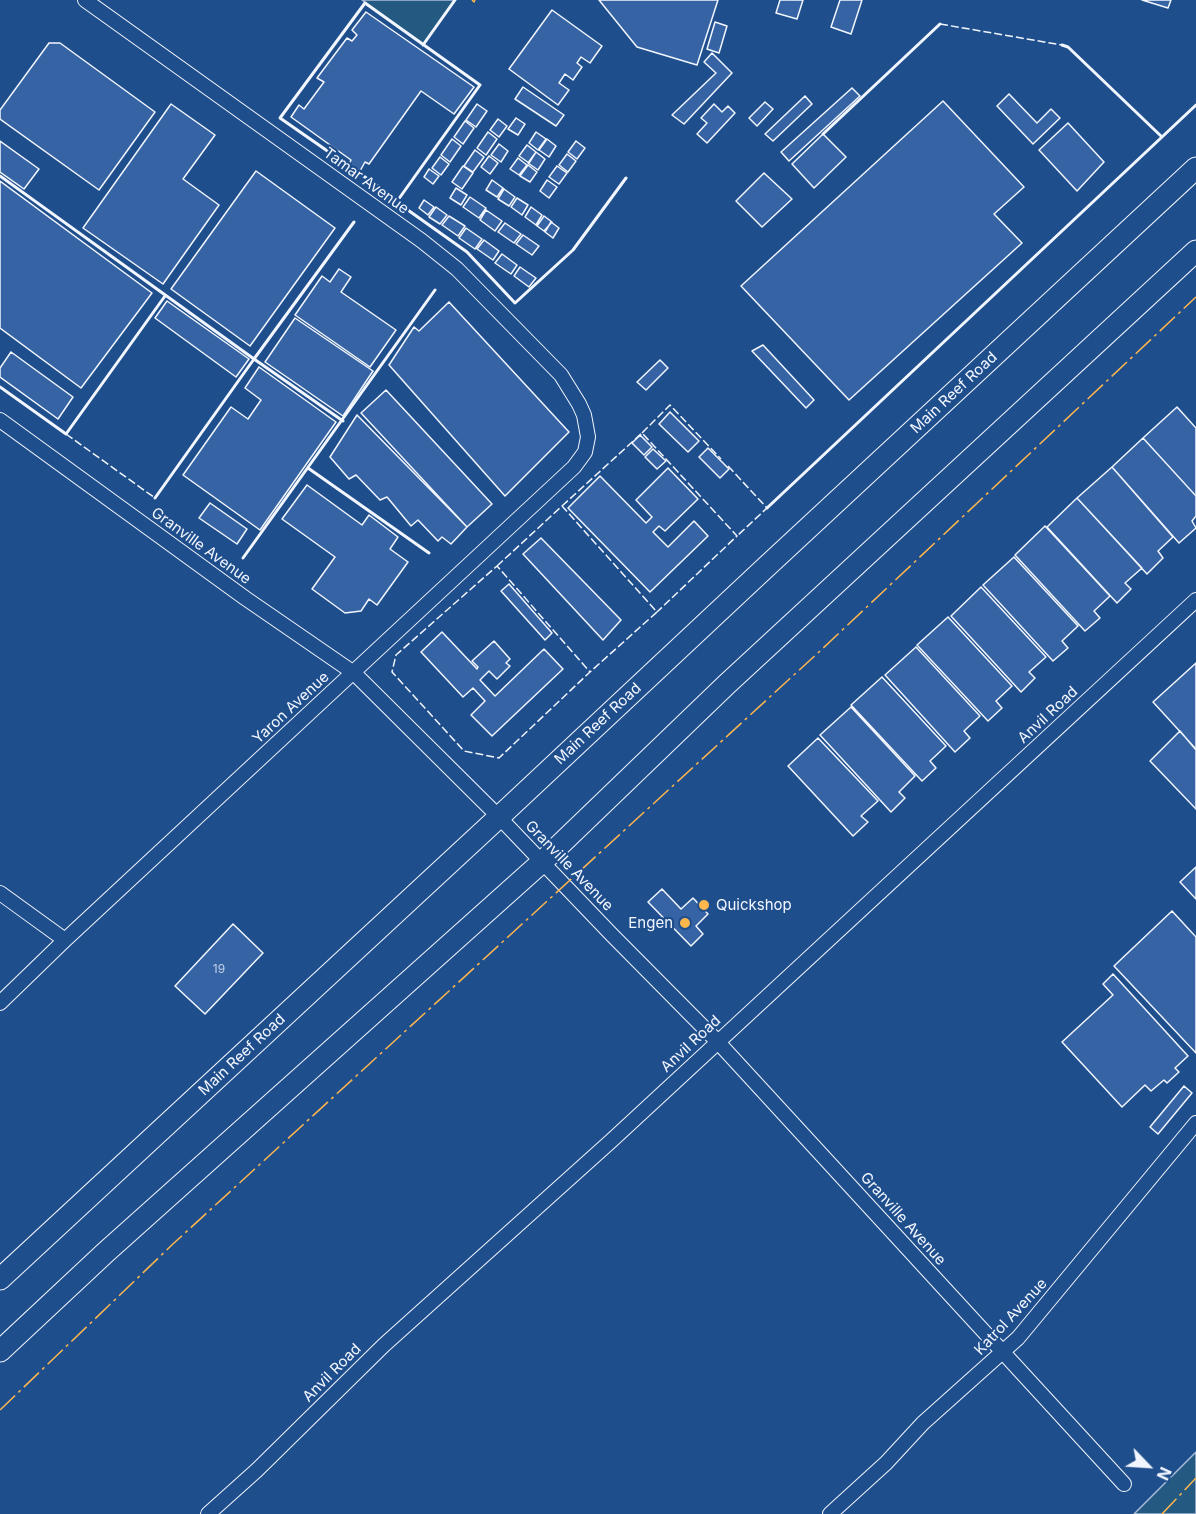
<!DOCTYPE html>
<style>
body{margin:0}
#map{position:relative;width:1196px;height:1514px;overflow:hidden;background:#1f4e8c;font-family:Inter,sans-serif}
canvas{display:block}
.north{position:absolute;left:1118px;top:1436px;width:60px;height:60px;-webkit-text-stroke:4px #1f4e8c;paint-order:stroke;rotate:115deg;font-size:16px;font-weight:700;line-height:24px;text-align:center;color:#f2f6ff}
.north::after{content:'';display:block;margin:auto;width:21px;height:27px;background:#f2f6ff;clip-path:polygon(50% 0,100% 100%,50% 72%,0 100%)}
</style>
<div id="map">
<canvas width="1196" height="1514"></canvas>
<div class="north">N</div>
</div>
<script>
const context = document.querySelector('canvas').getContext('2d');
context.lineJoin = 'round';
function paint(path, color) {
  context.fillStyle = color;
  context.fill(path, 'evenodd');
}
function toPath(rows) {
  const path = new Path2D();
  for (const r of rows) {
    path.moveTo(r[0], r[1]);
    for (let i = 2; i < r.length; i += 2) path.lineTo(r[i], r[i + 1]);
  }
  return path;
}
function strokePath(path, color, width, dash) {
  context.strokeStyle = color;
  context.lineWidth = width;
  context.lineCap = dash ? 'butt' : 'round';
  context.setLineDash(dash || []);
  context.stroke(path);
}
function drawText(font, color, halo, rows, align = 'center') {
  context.font = font + ' Inter,sans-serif';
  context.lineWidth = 4.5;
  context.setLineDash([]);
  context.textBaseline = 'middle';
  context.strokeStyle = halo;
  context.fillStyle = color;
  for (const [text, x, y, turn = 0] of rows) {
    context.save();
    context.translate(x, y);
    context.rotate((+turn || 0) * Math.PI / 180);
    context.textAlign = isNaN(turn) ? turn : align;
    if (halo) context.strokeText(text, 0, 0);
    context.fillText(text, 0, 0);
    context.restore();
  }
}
const green = toPath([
 [362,0,455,0,423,45,362,0],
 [1196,1452,1196,1514,1134,1514,1196,1452]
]);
paint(green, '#245a82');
strokePath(green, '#a8bbd7', 1.5);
const building = toPath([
 [599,0,718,0,697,65,637,47,599,0],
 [780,0,803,0,797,19,776,13,780,0],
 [840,0,862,0,851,34,831,27,840,0],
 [1142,0,1171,0,1168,8,1142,0],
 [552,10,602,46,590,63,581,57,577,63,582,67,573,80,565,74,559,83,569,90,558,105,509,69,552,10],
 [366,12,474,87,454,114,421,91,369,164,365,162,360,171,348,166,351,160,291,117,299,105,304,109,324,82,317,78,347,38,352,41,357,35,352,30,366,12],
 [715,22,727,26,719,53,707,49,715,22],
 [49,43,60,43,155,112,99,190,0,119,0,110,49,43],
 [712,53,732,73,684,124,672,115,716,73,704,62,712,53],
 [523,87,564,115,556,126,515,99,523,87],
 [852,88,860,96,789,161,781,152,852,88],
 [1009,94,1037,123,1051,109,1060,118,1033,144,997,106,1009,94],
 [805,96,812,104,773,141,765,134,805,96],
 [943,101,1024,187,994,214,1022,243,849,400,741,286,943,101],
 [765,102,773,109,757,126,749,118,765,102],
 [171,104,215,135,183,179,219,205,163,284,83,228,171,104],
 [477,104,487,111,476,127,466,120,477,104],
 [714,104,722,112,728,106,735,113,707,143,697,134,707,123,701,118,714,104],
 [516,118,525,124,518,135,508,129,516,118],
 [498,119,507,126,499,137,490,130,498,119],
 [465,121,474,128,463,144,454,137,465,121],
 [1068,123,1104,162,1077,191,1039,150,1068,123],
 [488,132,497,139,486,155,477,148,488,132],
 [536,132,546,139,538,150,529,143,536,132],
 [823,134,846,157,814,188,792,164,823,134],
 [452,139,461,146,450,162,441,155,452,139],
 [547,139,556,146,549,157,539,150,547,139],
 [0,141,39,169,24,189,0,172,0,141],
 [576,141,585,148,577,159,568,152,576,141],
 [499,144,508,151,501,162,491,155,499,144],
 [527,145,536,152,529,163,519,156,527,145],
 [475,150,484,157,473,172,464,166,475,150],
 [536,152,545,159,538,170,528,163,536,152],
 [567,154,576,161,568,172,559,165,567,154],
 [489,156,498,163,490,174,481,167,489,156],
 [440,157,449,164,441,175,432,168,440,157],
 [518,158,527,165,519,175,510,169,518,158],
 [528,165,537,172,530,182,520,176,528,165],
 [463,166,473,173,462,189,452,182,463,166],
 [557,166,567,173,559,184,549,177,557,166],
 [429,169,439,176,433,184,424,177,429,169],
 [256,171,335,228,250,346,171,289,256,171],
 [764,173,792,199,762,227,736,201,764,173],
 [492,180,503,188,497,197,486,190,492,180],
 [547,180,557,187,549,198,540,191,547,180],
 [0,181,152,293,81,388,0,328,0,181],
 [456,188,467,195,461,205,450,198,456,188],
 [504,189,515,197,509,206,498,199,504,189],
 [470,197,486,208,479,218,463,207,470,197],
 [517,198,528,205,522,215,511,207,517,198],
 [424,200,434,207,428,215,419,208,424,200],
 [436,207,447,215,440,224,429,217,436,207],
 [531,207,542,215,536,225,525,217,531,207],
 [486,210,502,221,495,231,480,220,486,210],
 [449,216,465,226,458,236,442,225,449,216],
 [544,216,552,222,544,231,537,226,544,216],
 [551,222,559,228,553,238,545,232,551,222],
 [505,223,521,234,514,243,498,232,505,223],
 [466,228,482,239,475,249,459,238,466,228],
 [523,235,539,246,532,255,516,244,523,235],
 [484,240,499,251,493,260,477,249,484,240],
 [502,254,517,265,511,274,495,263,502,254],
 [520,267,536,278,529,287,514,276,520,267],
 [339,269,351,277,341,292,396,330,370,367,295,315,322,276,330,282,339,269],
 [167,301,249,359,236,377,155,318,167,301],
 [449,302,569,432,505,496,389,365,414,327,419,331,449,302],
 [295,318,373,371,343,416,265,362,295,318],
 [763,345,814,400,806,408,752,351,763,345],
 [11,352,73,397,58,419,0,377,0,368,11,352],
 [660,360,668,368,646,390,637,382,660,360],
 [259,367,336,422,260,530,183,475,231,407,248,419,261,400,245,388,259,367],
 [386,390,492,504,467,527,361,413,386,390],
 [1177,407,1196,428,1196,496,1143,438,1177,407],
 [670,412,699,441,688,452,659,424,670,412],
 [357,415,467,527,451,544,442,537,438,541,418,520,411,526,387,497,380,500,356,475,349,479,330,457,357,415],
 [640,435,652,447,644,455,632,443,640,435],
 [1143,438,1196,496,1196,516,1192,521,1196,528,1179,543,1112,467,1143,438],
 [708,448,729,469,720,478,699,457,708,448],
 [653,449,666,461,657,469,645,457,653,449],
 [1112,467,1173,537,1158,551,1163,558,1147,574,1077,498,1112,467],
 [668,468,698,499,665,531,659,526,653,532,668,547,694,521,708,536,650,592,568,508,600,476,646,523,652,517,636,500,668,468],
 [307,485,362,525,369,515,398,537,390,549,408,562,377,605,369,599,361,611,345,613,312,589,335,557,282,519,307,485],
 [1077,498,1142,568,1125,583,1131,589,1117,603,1047,527,1077,498],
 [210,503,247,529,237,544,199,518,210,503],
 [1045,526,1110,596,1094,611,1100,618,1085,631,1015,555,1045,526],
 [541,538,621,620,603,640,523,554,541,538],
 [1014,557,1078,626,1062,641,1068,648,1053,661,983,585,1014,557],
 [509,584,552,633,545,640,501,591,509,584],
 [981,587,1046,657,1029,672,1035,678,1021,692,951,616,981,587],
 [948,617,1012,686,996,701,1002,708,988,721,917,645,948,617],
 [442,632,477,669,478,667,472,661,494,641,510,659,506,663,510,666,497,679,489,671,480,680,495,696,544,649,563,669,492,736,471,715,485,701,473,688,463,697,421,652,442,632],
 [916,647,980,716,964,731,970,738,955,752,885,675,916,647],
 [1196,663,1196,749,1153,702,1196,663],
 [882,677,946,746,930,761,936,768,922,781,851,705,882,677],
 [851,707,915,776,899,792,905,798,891,812,820,735,851,707],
 [1180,731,1196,750,1196,809,1150,761,1180,731],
 [818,738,878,801,861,816,868,822,853,836,788,766,818,738],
 [1196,867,1196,899,1180,882,1196,867],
 [662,889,681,909,693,898,708,914,696,926,703,934,691,946,648,902,662,889],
 [1172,911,1196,937,1196,1053,1114,966,1172,911],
 [233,924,263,953,205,1014,175,986,233,924],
 [1113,974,1188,1056,1175,1068,1179,1072,1167,1083,1164,1080,1151,1091,1145,1085,1122,1107,1062,1042,1113,995,1103,984,1113,974],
 [1184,1086,1192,1093,1158,1134,1150,1127,1184,1086]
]);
paint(building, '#3563a3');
strokePath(building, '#f2f6ff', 1.5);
const minor = toPath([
 [0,420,245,598,354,673,499,817,612,935,717,1041,1124,1484],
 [0,893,65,940],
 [0,1003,65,940,574,467,585,452,588,437,584,415,579,404,561,375,457,269,422,241,85,0],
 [208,1514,257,1470,384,1345,611,1141,1196,600],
 [830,1514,886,1463,923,1423,1018,1338,1196,1123]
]);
const primary = toPath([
 [0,1279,499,817,765,568,1196,168],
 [0,1351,106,1252,542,862,727,684,1196,251]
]);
strokePath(minor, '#f2f6ff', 16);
strokePath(primary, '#f2f6ff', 23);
strokePath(minor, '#1f4e8c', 14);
strokePath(primary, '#1f4e8c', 21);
strokePath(toPath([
 [940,24,1062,45],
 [642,433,670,405,721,459],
 [66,434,155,498],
 [728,466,767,508,737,536],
 [562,506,642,433,737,536,657,612],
 [497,566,562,506,657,612,590,672,499,758,464,751,392,672,396,655,497,566,590,672]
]), '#f2f6ff', 1.5, [8, 3]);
strokePath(toPath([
 [365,3,480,85,398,200,280,118,365,3],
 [423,45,455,0],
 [1062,45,1068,47,1162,137,1196,105],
 [823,134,940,24],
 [0,176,254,359,155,498],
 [398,200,398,203,467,252,515,303,573,250,626,178],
 [0,387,66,434,165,296],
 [343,421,254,359,354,222],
 [308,468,429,553],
 [767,508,1162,137],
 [243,558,435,290]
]), '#f2f6ff', 3);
strokePath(toPath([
 [472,0,474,2,475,0],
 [0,1410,174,1243,820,651,1196,297],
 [1162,1514,1196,1478]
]), '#ffb74d', 1.5, [21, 4.5, 3, 4.5]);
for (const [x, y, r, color] of [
 [704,905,6,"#ffb74d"],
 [685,923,6,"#ffb74d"]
]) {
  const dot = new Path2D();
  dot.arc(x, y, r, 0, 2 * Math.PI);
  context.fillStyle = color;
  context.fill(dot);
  strokePath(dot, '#1f4e8c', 2);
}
drawText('12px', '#c3d1e8', null, [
 ["19",219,969]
]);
drawText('15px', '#f2f6ff', '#1f4e8c', [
 ["Tamar Avenue",366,181,36],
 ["Main Reef Road",954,393,-43],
 ["Granville Avenue",201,546,36],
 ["Yaron Avenue",291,708,-43],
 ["Anvil Road",1048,715,-43],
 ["Main Reef Road",598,724,-43],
 ["Granville Avenue",569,866,46],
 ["Anvil Road",691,1044,-43],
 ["Main Reef Road",242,1055,-43],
 ["Granville Avenue",903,1219,48],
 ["Katrol Avenue",1011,1317,-47],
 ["Anvil Road",332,1373,-45]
]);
drawText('15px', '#f2f6ff', '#1f4e8c', [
 ["Quickshop",716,905],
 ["Engen",673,923,"right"]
], 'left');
</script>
